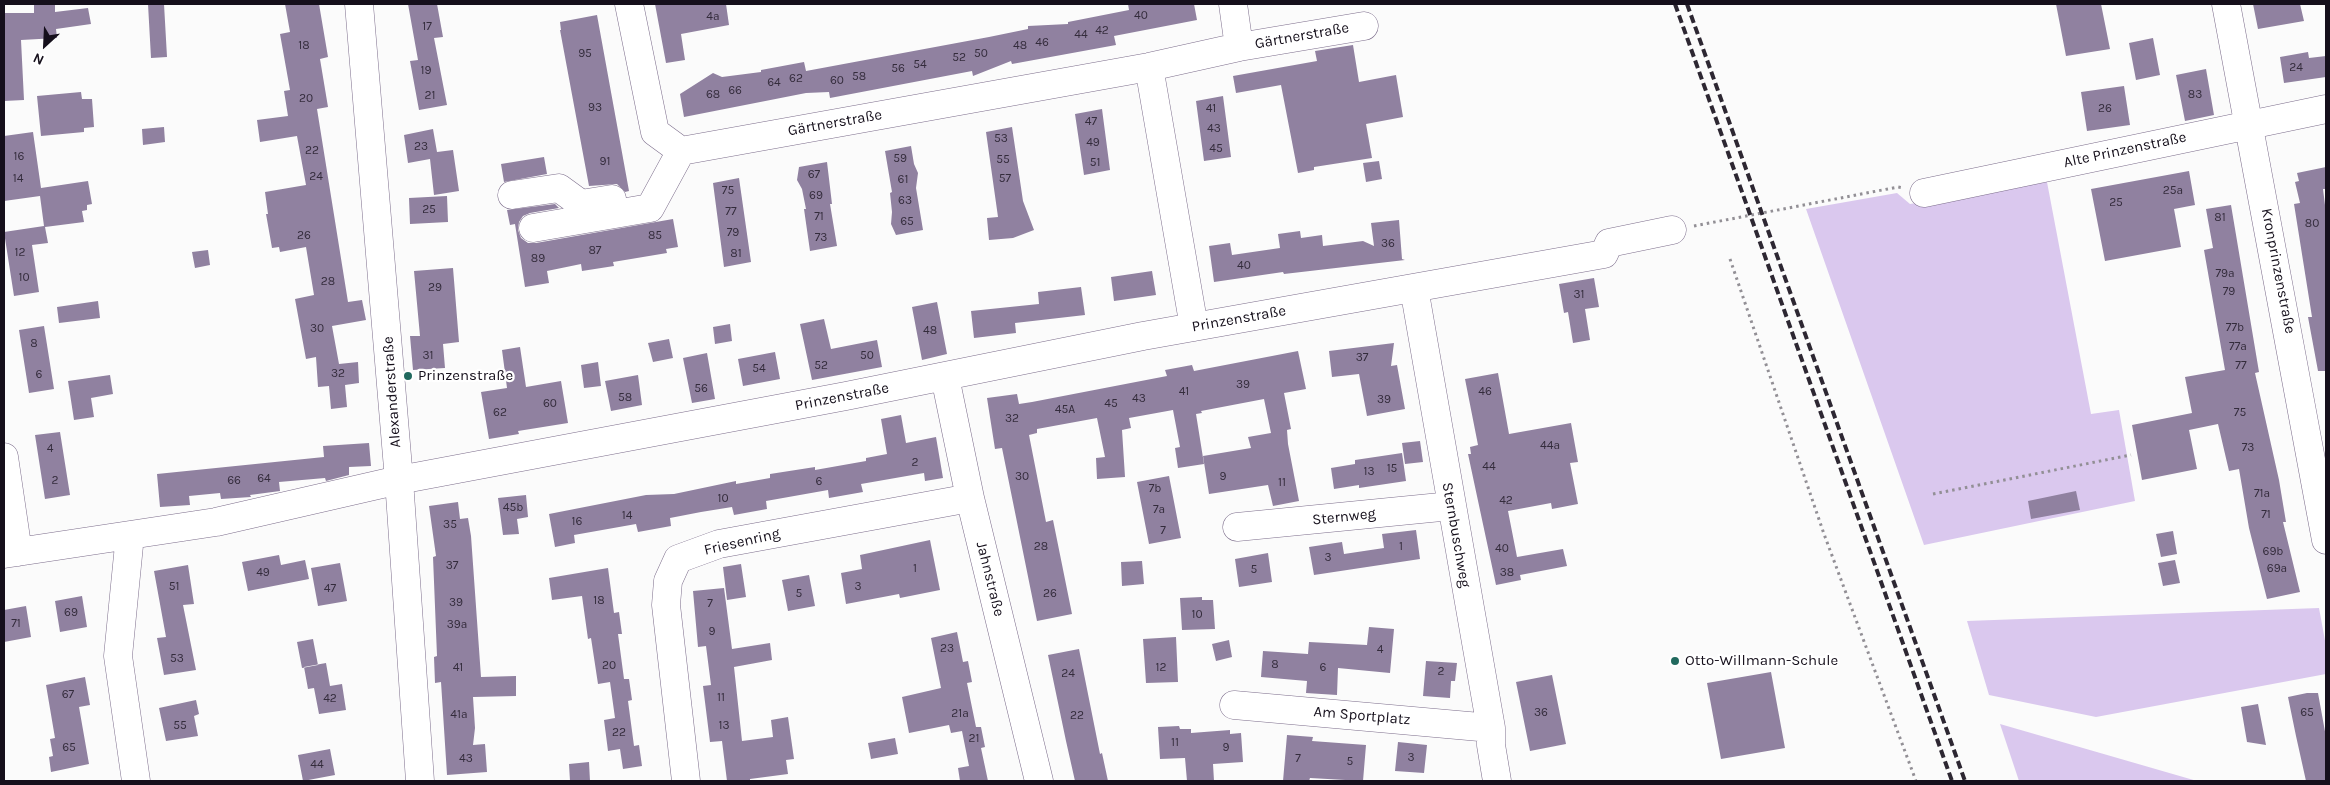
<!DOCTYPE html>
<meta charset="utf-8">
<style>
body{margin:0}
#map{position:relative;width:2330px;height:785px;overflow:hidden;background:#fbfbfb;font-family:Karla,sans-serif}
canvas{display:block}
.frame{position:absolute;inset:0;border:5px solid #150f1b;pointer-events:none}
.north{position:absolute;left:20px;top:20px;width:50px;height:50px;-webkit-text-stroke:4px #fff;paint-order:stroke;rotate:205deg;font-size:14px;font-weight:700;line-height:20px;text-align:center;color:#150f1b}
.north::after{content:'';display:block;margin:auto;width:18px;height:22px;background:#150f1b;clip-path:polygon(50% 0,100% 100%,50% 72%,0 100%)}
</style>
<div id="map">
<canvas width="2330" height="785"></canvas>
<div class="frame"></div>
<div class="north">N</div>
</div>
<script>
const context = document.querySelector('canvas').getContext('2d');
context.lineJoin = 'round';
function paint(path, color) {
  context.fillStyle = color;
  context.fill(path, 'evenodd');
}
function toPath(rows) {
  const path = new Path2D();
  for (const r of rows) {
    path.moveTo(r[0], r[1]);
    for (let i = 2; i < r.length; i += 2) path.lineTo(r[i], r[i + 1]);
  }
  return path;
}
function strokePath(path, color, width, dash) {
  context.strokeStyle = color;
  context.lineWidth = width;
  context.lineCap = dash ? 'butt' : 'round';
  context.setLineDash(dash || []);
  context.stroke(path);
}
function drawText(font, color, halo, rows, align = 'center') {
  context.font = font + ' Karla,sans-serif';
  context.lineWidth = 4.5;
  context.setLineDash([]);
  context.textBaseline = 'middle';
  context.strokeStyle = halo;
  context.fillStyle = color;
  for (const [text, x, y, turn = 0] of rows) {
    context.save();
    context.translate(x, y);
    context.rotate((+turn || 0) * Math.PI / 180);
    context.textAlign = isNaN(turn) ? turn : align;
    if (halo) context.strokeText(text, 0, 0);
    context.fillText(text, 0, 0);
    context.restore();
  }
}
paint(toPath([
 [2047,182,2091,414,2119,410,2135,501,1924,545,1806,209,1897,193,1910,204],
 [2319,608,2326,646,2326,674,2096,717,1989,695,1967,621],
 [2000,724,2197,781,2019,781]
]), '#dac8ee');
paint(toPath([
 [34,4,55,4,55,12,88,8,91,24,56,29,57,38,21,40,24,100,4,101,4,13,34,13],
 [148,4,164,4,167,57,151,58],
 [285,4,319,4,328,57,320,59,328,107,317,109,348,302,362,300,366,320,332,326,339,364,358,362,359,383,345,385,347,407,331,409,329,386,318,387,316,357,306,359,295,299,314,295,306,247,280,252,279,247,272,248,266,214,268,214,265,192,306,185,297,136,260,142,257,120,288,116,284,91,290,90,280,34,290,32],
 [408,4,437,4,443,37,434,38,447,105,419,110,410,61,418,60],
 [655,4,726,4,729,25,681,34,685,60,666,63],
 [1128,4,1194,4,1197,20,1114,36,1116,45,1012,64,1011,61,973,76,972,71,830,98,829,92,806,93,684,117,680,94,713,73,722,77,761,72,761,70,804,62,806,71,989,37,1028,29,1028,26,1068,24,1068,22,1129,10],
 [2056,4,2101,4,2110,49,2066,56],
 [2253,4,2300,4,2304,21,2258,29],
 [597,15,629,191,625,192,617,184,589,186,560,30,561,30,560,22],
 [2153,38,2160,75,2136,80,2129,43],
 [1353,45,1359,82,1396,75,1403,117,1366,124,1372,158,1314,167,1314,170,1298,173,1281,85,1236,93,1233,76,1317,61,1315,51],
 [2308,52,2309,58,2326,56,2326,77,2284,83,2280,57],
 [2206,69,2214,115,2185,121,2176,75],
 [2124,86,2130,125,2087,131,2081,92],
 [81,92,82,99,92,99,94,127,84,128,84,132,41,136,37,96],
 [1223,96,1231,157,1204,161,1196,101],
 [1102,109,1110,170,1084,175,1075,114],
 [164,127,165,142,143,145,142,129],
 [1012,127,1023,201,1034,230,1013,238,989,240,987,218,998,217,986,132],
 [433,129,437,152,453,150,459,191,434,195,430,159,408,163,404,135],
 [33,132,41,188,88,181,92,204,87,205,87,210,82,211,84,222,45,227,48,243,32,245,39,292,14,296,4,232,44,226,40,196,4,201,4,136],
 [911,146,914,164,918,173,916,188,923,230,896,235,891,224,892,212,890,193,892,192,885,151],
 [544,157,547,174,504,182,501,164],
 [1379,161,1382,179,1366,182,1363,163],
 [827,162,832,204,830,204,837,246,810,251,804,209,806,209,802,189,797,180,799,167],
 [2326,167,2326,189,2323,189,2326,213,2326,371,2318,371,2308,317,2312,317,2294,204,2300,203,2295,182,2299,181,2297,173],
 [2189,171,2195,205,2174,209,2181,247,2105,261,2091,189],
 [739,178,751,262,724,267,713,183],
 [447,196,448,222,410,224,409,198],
 [555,204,559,208,530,213,523,216,519,222,518,230,521,238,528,243,536,243,673,219,678,247,666,249,667,253,613,262,614,266,582,271,581,264,547,271,549,283,525,287,515,224,510,225,507,210],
 [2231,205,2259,372,2255,373,2279,480,2286,522,2283,522,2300,592,2267,599,2249,528,2239,469,2229,471,2218,424,2189,430,2197,469,2142,480,2132,425,2192,413,2185,377,2225,370,2204,250,2213,248,2206,209],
 [1399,220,1402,259,1405,260,1284,274,1283,272,1214,282,1209,246,1230,243,1232,255,1280,248,1278,234,1300,231,1301,238,1322,235,1323,246,1363,241,1374,246,1371,223],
 [208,250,210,265,195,268,192,252],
 [453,268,459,342,443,344,445,368,413,370,410,336,420,336,414,271],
 [1152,271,1156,295,1114,301,1111,277],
 [1594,278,1599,307,1585,309,1590,340,1573,343,1568,312,1564,313,1559,284],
 [1081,287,1085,315,1015,323,1016,333,974,338,971,311,1039,304,1038,292],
 [98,301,100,318,59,323,57,307],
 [937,302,947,354,922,360,912,307],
 [824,319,831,349,877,340,882,367,812,380,800,324],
 [730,324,732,341,715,344,713,327],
 [44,326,54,389,29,393,19,330],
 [669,339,673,358,653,362,648,343],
 [1394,343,1391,366,1397,365,1405,409,1367,416,1359,374,1332,377,1329,351],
 [520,347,526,387,561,381,568,423,518,431,519,434,489,439,481,392,507,388,502,350],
 [1298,351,1306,389,1284,393,1291,429,1287,430,1288,444,1299,501,1273,506,1268,485,1209,494,1203,456,1251,448,1248,437,1271,433,1264,399,1201,411,1202,413,1196,414,1204,464,1178,468,1175,448,1180,447,1173,410,1129,418,1131,428,1122,430,1125,477,1097,479,1096,458,1105,457,1097,418,1037,429,1037,433,1029,435,1046,522,1053,520,1072,614,1037,621,1002,448,995,449,987,398,1017,394,1019,404,1032,402,1167,376,1165,370,1192,365,1194,371],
 [775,352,780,379,743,386,738,359],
 [707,353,715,399,692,403,683,358],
 [598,362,601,386,584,388,581,365],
 [1498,373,1509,434,1571,423,1578,462,1570,463,1578,504,1552,509,1551,503,1508,511,1517,557,1563,549,1567,566,1520,575,1521,580,1496,585,1468,454,1471,454,1470,447,1478,445,1465,379],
 [110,375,113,394,91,398,94,417,74,420,68,381],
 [638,375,642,405,611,411,605,381],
 [901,415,906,443,936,437,943,478,925,481,924,473,861,484,863,492,829,498,828,490,766,501,767,509,734,515,732,507,701,512,670,518,671,526,638,532,636,524,574,535,575,543,555,547,549,514,646,495,674,494,736,481,736,484,770,478,770,474,815,467,815,470,866,461,866,458,887,454,881,419],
 [60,432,70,495,45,499,35,435],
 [1420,441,1423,462,1405,464,1402,443],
 [369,443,371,466,349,467,349,475,326,481,325,478,279,482,280,491,250,495,251,497,221,499,220,493,189,496,190,505,160,507,157,474,324,457,323,446],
 [1402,453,1406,481,1359,488,1359,485,1334,489,1331,468,1355,464,1355,460],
 [1169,476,1181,538,1149,544,1137,482],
 [2076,491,2080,510,2031,519,2028,501],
 [526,495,528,517,517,519,519,534,503,535,498,498],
 [458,502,460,519,468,518,471,536,481,677,516,676,516,696,473,697,475,728,473,745,485,744,487,772,447,775,441,682,435,683,434,657,437,656,433,557,436,556,429,506],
 [1416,530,1420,559,1314,575,1309,547,1342,542,1344,554,1384,548,1382,534],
 [2173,531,2177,554,2161,557,2156,534],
 [930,540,940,590,900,598,899,594,846,604,841,573,862,569,860,555],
 [1268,553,1272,582,1239,587,1235,559],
 [279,555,281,565,305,560,309,579,248,591,242,562],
 [2175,560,2180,583,2163,586,2158,563],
 [1142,561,1144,584,1122,586,1121,562],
 [340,563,347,601,318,606,311,568],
 [741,564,746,597,727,600,723,567],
 [188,565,194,604,183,605,196,670,164,675,157,638,166,637,154,571],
 [608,568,614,613,619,612,622,634,618,634,624,679,629,679,632,700,628,701,634,746,639,745,642,766,623,769,620,749,608,751,604,720,615,718,610,682,598,684,591,638,588,639,582,596,552,600,549,578],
 [809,575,815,606,788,611,782,580],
 [724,588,732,649,770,643,772,660,734,667,742,741,773,737,771,720,788,717,794,759,786,760,788,774,750,779,750,781,727,781,722,741,710,742,703,686,711,685,706,646,698,647,693,591],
 [82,596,87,627,60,632,55,601],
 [1202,597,1202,600,1213,600,1215,629,1182,630,1180,598],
 [26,606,31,637,4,642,4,610],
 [1369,627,1394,629,1390,673,1338,668,1337,695,1306,693,1307,681,1261,677,1263,651,1308,654,1309,642,1367,645],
 [957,632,963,662,968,661,972,682,967,683,976,727,981,727,985,747,981,748,988,781,960,781,958,768,969,766,962,731,951,733,949,725,909,733,902,697,941,688,931,638],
 [1176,637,1178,682,1146,683,1143,639],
 [313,639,318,665,302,668,297,642],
 [1229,640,1232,657,1216,661,1212,644],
 [1079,649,1100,754,1102,753,1108,781,1075,781,1066,741,1048,655],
 [1426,661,1457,663,1455,681,1451,681,1450,698,1423,696],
 [326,663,330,686,342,684,346,710,319,714,314,688,308,689,304,667],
 [1771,672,1785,748,1721,759,1707,683],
 [1552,675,1566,744,1530,751,1516,682],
 [85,677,90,705,79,707,89,764,51,772,49,757,53,756,50,739,55,738,46,685],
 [2307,693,2318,693,2326,737,2326,781,2306,781,2296,736,2288,697],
 [196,700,199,714,194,716,198,736,166,741,159,708],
 [2258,704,2266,745,2247,742,2241,707],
 [1179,726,1180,729,1191,729,1191,733,1230,730,1230,734,1241,733,1243,762,1213,764,1214,781,1187,781,1185,758,1160,759,1158,727],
 [1287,735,1313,737,1312,741,1366,745,1363,781,1310,778,1309,781,1283,781],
 [895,738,898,754,871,759,868,743],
 [1398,742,1427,745,1424,773,1395,771],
 [330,749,335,775,303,781,298,755],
 [589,762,590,781,570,781,569,764]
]), '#9081a0');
const minor = toPath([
 [359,4,399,480,420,781],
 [629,4,655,132,681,151,1149,67,1239,47,1233,4],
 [2226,4,2326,540],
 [1239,47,1364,26],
 [1149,67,1194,327],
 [1924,193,2326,109],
 [512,195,559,188,581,204,612,199],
 [533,228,650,208,681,151],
 [1414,288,1491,728,1491,745,1497,781],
 [945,377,970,498,1039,781],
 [4,457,18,552],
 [1237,527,1451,506],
 [130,535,118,656,136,781],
 [4,554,216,522,399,480,846,396,1143,336,1604,254,1609,243,1672,230],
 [1234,705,1491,728],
 [686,781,666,605,668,581,678,559,719,544,970,498]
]);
strokePath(minor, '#7d6e8c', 29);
strokePath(toPath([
 [1694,226,1898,187,1904,188],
 [1730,259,1824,534,1916,781],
 [1933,494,2131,455]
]), '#928f95', 3, [2.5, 4]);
strokePath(minor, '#fff', 28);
strokePath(toPath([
 [1675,4,1952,781],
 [1687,4,1965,781]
]), '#2d2732', 4, [8, 4]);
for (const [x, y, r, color] of [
 [408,376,5,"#21695e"],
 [1675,661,5,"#21695e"]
]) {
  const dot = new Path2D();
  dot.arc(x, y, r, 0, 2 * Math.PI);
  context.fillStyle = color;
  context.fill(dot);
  strokePath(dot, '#fff', 2);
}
drawText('12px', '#342c3c', null, [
 ["40",1141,16],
 ["4a",713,17],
 ["17",427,27],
 ["42",1102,31],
 ["44",1081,35],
 ["46",1042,43],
 ["18",304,46],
 ["48",1020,46],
 ["95",585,54],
 ["50",981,54],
 ["52",959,58],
 ["54",920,65],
 ["24",2296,68],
 ["56",898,69],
 ["19",426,71],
 ["58",859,77],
 ["62",796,79],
 ["60",837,81],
 ["64",774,83],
 ["66",735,91],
 ["68",713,95],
 ["83",2195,95],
 ["21",430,96],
 ["20",306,99],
 ["93",595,108],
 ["41",1211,109],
 ["26",2105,109],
 ["47",1091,122],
 ["43",1214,129],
 ["53",1001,139],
 ["49",1093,143],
 ["23",421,147],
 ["45",1216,149],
 ["22",312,151],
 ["16",19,157],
 ["59",900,159],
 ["55",1003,160],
 ["91",605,162],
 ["51",1095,163],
 ["67",814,175],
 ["24",316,177],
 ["14",18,179],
 ["57",1005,179],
 ["61",903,180],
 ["75",728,191],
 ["25a",2173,191],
 ["69",816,196],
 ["63",905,201],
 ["25",2116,203],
 ["25",429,210],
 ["77",731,212],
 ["71",819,217],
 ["81",2220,218],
 ["65",907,222],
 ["80",2312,224],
 ["79",733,233],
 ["26",304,236],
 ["85",655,236],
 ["73",821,238],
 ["36",1388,244],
 ["87",595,251],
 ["12",20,253],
 ["81",736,254],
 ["89",538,259],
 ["40",1244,266],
 ["79a",2225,274],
 ["10",24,278],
 ["28",328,282],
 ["29",435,288],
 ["79",2229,292],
 ["31",1579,295],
 ["77b",2235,328],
 ["30",317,329],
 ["48",930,331],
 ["8",34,344],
 ["77a",2238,347],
 ["31",428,356],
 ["50",867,356],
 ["37",1362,358],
 ["52",821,366],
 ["77",2241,366],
 ["54",759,369],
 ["32",338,374],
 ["6",39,375],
 ["39",1243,385],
 ["56",701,389],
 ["41",1184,392],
 ["46",1485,392],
 ["58",625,398],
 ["43",1139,399],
 ["39",1384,400],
 ["60",550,404],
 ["45",1111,404],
 ["45A",1065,410],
 ["62",500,413],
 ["75",2240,413],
 ["32",1012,419],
 ["44a",1550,446],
 ["73",2248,448],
 ["4",50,449],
 ["2",915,463],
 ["44",1489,467],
 ["15",1392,469],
 ["13",1369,472],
 ["30",1022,477],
 ["9",1223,477],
 ["64",264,479],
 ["2",55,481],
 ["66",234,481],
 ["6",819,482],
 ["11",1282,483],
 ["7b",1155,489],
 ["71a",2262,494],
 ["10",723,499],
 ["42",1506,501],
 ["45b",513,508],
 ["7a",1159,510],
 ["71",2266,515],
 ["14",627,516],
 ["16",577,522],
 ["35",450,525],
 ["7",1163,531],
 ["28",1041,547],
 ["1",1401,547],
 ["40",1502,549],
 ["69b",2273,552],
 ["3",1328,558],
 ["37",452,566],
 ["1",915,569],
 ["69a",2277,569],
 ["5",1254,570],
 ["49",263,573],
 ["38",1507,573],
 ["51",174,587],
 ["3",858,587],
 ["47",330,589],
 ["5",799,594],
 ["26",1050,594],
 ["18",599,601],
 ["39",456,603],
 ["7",710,604],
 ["69",71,613],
 ["10",1197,615],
 ["71",16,624],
 ["39a",457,625],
 ["9",712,632],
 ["23",947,649],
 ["4",1380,650],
 ["53",177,659],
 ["8",1275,665],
 ["20",609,666],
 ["41",458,668],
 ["12",1161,668],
 ["6",1323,668],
 ["2",1441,672],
 ["24",1068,674],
 ["67",68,695],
 ["11",721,698],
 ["42",330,699],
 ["36",1541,713],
 ["65",2307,713],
 ["21a",960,714],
 ["41a",459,715],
 ["22",1077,716],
 ["55",180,726],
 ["13",724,726],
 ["22",619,733],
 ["21",974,739],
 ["11",1175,743],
 ["65",69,748],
 ["9",1226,748],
 ["3",1411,758],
 ["43",466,759],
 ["7",1298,759],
 ["5",1350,762],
 ["44",317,765]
]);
drawText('15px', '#150f1b', '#fff', [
 ["Gärtnerstraße",1302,36,-10],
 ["Gärtnerstraße",835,123,-10],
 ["Alte Prinzenstraße",2125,150,-12],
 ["Kronprinzenstraße",2278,271,79],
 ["Prinzenstraße",1239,319,-10],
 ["Alexanderstraße",392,392,-94],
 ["Prinzenstraße",842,397,-11],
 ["Sternweg",1344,517,-6],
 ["Sternbuschweg",1456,535,80],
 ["Friesenring",742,542,-13],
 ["Jahnstraße",990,579,76],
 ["Am Sportplatz",1362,716,5]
]);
drawText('15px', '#150f1b', '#fff', [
 ["Prinzenstraße",418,376],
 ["Otto-Willmann-Schule",1685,661]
], 'left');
</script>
